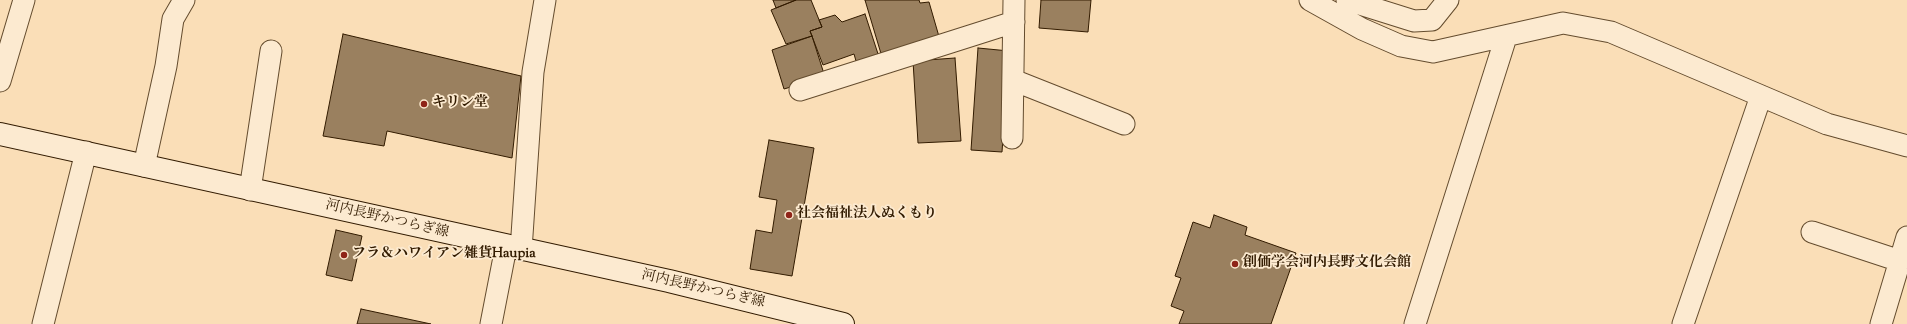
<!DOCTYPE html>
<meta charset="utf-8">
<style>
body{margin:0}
canvas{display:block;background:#fadeb7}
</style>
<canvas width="1907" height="324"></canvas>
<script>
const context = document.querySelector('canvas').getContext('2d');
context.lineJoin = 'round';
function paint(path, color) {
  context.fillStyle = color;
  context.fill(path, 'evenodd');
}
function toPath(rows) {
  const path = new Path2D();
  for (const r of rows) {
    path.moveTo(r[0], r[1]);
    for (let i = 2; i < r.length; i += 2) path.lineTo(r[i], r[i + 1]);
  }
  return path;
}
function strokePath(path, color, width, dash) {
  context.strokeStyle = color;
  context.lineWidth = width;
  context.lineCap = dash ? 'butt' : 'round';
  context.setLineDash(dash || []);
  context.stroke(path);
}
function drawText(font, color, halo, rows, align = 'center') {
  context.font = font + ' "Sorts Mill Goudy","Noto Serif JP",serif';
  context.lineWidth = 3.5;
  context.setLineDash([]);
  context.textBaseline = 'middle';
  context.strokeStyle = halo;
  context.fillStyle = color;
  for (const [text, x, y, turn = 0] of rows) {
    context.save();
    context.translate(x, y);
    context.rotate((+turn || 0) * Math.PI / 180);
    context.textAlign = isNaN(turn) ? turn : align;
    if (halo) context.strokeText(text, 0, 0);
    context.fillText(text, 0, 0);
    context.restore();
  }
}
const building = toPath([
 [773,0,796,0,776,8,773,0],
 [796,0,811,0,822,27,810,31,812,36,786,44,771,10,796,0],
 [865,0,919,0,920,3,929,2,940,40,882,57,865,0],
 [1041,0,1091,0,1088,32,1039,28,1041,0],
 [865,14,880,60,858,68,854,54,823,65,810,31,822,27,819,20,835,15,842,22,865,14],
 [343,34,521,76,512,158,387,131,384,146,323,136,343,34],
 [812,36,825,77,784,89,772,50,812,36],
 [978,48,1009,51,1002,152,971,150,978,48],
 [955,58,961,141,918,143,913,61,955,58],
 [769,140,814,148,792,276,750,269,756,230,772,233,777,200,759,197,769,140],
 [1214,215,1247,227,1245,235,1296,253,1271,324,1179,324,1184,311,1171,306,1181,278,1175,276,1193,222,1210,228,1214,215],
 [336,230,362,236,352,281,326,275,336,230],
 [361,309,431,324,357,324,361,309]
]);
paint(building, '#9a805f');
strokePath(building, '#321b00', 1);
const minor = toPath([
 [1310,0,1362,29,1401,46,1433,52,1563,23,1611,32,1827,124,1907,146],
 [1347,0,1414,21,1432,20,1448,0],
 [1013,80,1124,124],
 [0,81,24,0],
 [800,90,1014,22],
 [1012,138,1014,0],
 [144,166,166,66,173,19,184,0],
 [250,190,271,51],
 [1812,232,1900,261],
 [521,250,533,72,545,0],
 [43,324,86,152],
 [491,324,506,247],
 [1415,324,1506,37],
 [1683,324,1761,96],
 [1881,324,1907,237]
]);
const secondary = toPath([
 [0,134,669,281,843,324]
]);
strokePath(minor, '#644c2e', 23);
strokePath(secondary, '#321b00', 24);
strokePath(minor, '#fcead0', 21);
strokePath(secondary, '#fcead0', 22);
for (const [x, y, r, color] of [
 [424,104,4,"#8f2418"],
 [789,215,4,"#8f2418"],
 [344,255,4,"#8f2418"],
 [1235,264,4,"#8f2418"]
]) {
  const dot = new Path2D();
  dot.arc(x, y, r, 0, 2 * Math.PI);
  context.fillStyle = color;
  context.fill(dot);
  strokePath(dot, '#fcead0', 1.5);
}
drawText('bold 14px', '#321b00', '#fcead0', [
 ["キリン堂",432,104],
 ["社会福祉法人ぬくもり",797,215],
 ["フラ＆ハワイアン雑貨Haupia",352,255],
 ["創価学会河内長野文化会館",1243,264]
], 'left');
drawText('14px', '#321b00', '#fcead0', [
 ["河内長野かつらぎ線",387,220,13],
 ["河内長野かつらぎ線",703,290,13]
]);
</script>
